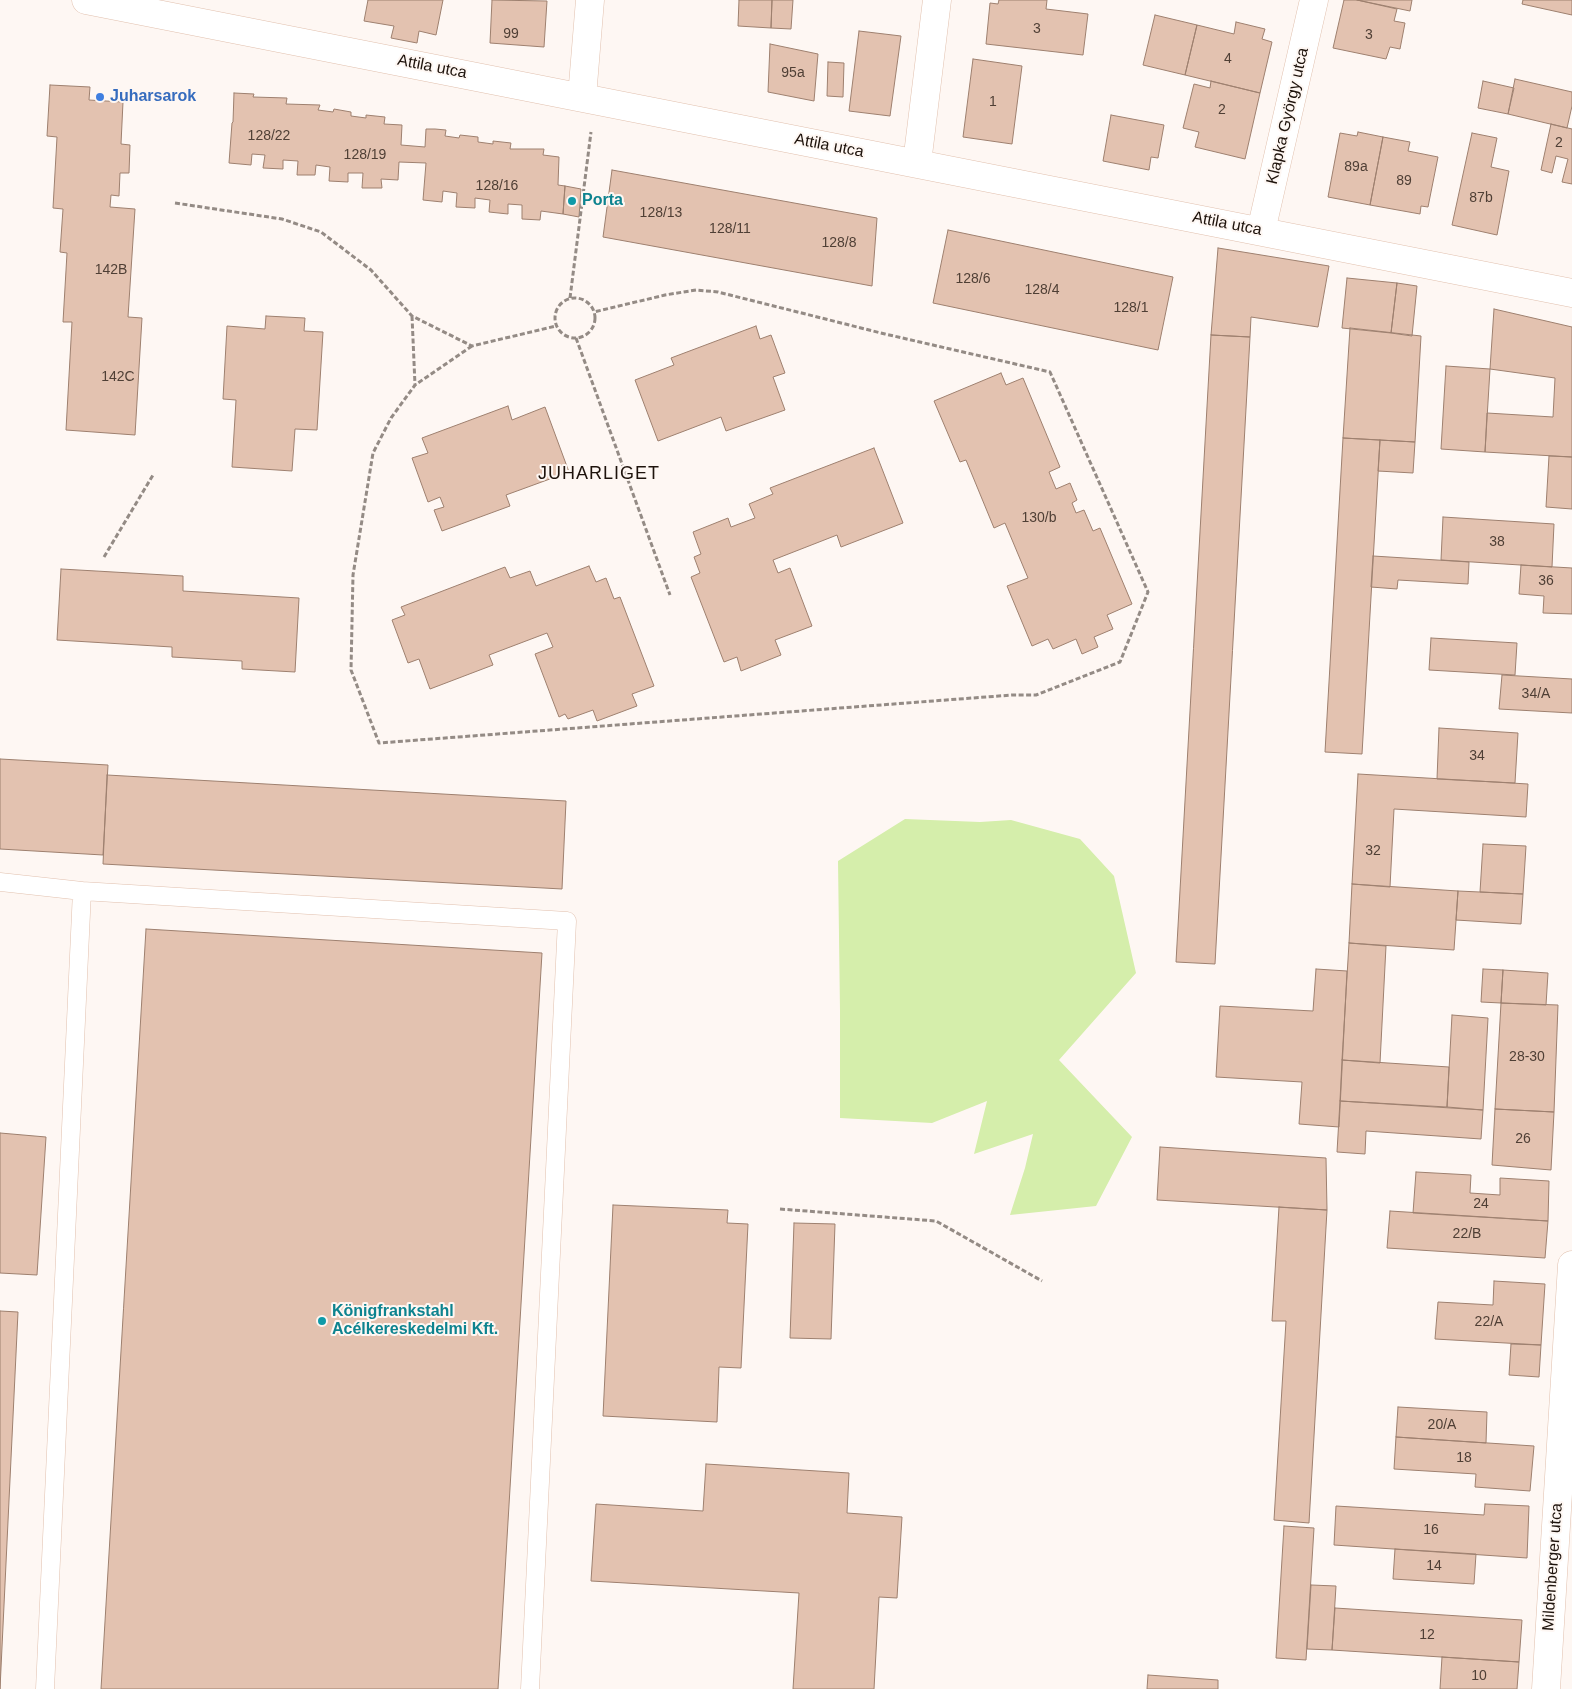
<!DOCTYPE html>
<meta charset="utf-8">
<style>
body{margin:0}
canvas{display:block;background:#fef7f3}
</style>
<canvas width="1572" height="1689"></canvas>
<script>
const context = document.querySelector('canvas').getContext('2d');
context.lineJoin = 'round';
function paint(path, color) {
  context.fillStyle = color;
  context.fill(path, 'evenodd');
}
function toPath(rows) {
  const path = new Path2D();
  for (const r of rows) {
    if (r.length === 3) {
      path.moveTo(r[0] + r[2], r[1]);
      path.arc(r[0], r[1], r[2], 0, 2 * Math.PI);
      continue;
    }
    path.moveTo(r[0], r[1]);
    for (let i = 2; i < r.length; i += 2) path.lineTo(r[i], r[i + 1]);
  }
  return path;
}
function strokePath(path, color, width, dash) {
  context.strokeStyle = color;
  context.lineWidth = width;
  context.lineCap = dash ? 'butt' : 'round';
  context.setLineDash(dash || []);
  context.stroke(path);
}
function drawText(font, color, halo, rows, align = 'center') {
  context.font = font + ' Helvetica,sans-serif';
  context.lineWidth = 4;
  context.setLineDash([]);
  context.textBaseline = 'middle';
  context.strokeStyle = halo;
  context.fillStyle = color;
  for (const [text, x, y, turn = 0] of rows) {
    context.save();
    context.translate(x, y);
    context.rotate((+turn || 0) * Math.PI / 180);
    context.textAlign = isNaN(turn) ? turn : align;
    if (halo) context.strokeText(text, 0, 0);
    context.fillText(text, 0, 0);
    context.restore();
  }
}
paint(toPath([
 [905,819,980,822,1011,820,1080,839,1114,876,1136,973,1059,1060,1132,1137,1096,1206,1010,1215,1025,1168,1033,1134,974,1154,987,1101,932,1123,840,1118,840,1011,838,861]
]), '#d5eeab');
const building = toPath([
 [368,0,443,0,436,35,419,31,417,43,391,38,394,26,364,21,368,0],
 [492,0,547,1,544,47,490,43,492,0],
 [739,0,772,0,771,28,738,26,739,0],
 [772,0,793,0,791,29,771,28,772,0],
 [999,0,1047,0,1046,9,1088,14,1083,55,986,44,990,3,998,4,999,0],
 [1344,0,1357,0,1397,9,1394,21,1405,23,1400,49,1390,47,1386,59,1333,48,1344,0],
 [1357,0,1412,0,1410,11,1357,0],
 [1523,0,1572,0,1572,15,1522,4,1523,0],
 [1155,15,1197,25,1185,75,1143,65,1155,15],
 [1236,22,1265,29,1262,39,1272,42,1260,93,1185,75,1197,25,1234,34,1236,22],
 [859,31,901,36,890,116,849,111,859,31],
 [770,44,818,54,814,101,768,92,770,44],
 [973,59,1022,66,1012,144,963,137,973,59],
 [828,62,844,63,843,97,827,96,828,62],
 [1515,79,1572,92,1572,106,1567,128,1508,114,1515,79],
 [1211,81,1260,93,1245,159,1195,147,1199,132,1183,128,1194,84,1210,88,1211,81],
 [1483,81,1514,88,1508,114,1478,108,1483,81],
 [50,85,90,87,89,100,123,102,121,144,130,145,129,173,120,173,119,196,111,195,110,207,135,209,128,317,142,318,135,435,66,430,72,322,63,322,67,253,60,252,63,209,53,208,57,137,47,136,50,85],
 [234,93,254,94,253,97,287,98,286,104,320,105,318,110,333,112,334,109,351,112,351,116,366,118,366,115,385,117,384,124,402,125,401,145,425,147,426,129,435,129,446,130,445,136,459,138,460,135,478,137,478,142,493,144,493,141,511,143,510,149,544,149,543,155,559,157,558,185,565,186,563,214,541,211,540,220,522,219,522,205,508,204,508,214,489,212,490,200,475,198,475,208,456,207,457,193,443,191,442,202,423,200,426,163,399,162,398,180,381,179,382,188,362,188,363,173,348,173,348,182,329,181,330,167,316,165,315,175,297,175,298,161,283,160,283,169,263,168,265,155,252,154,251,165,229,163,232,123,233,122,234,93],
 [1111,115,1164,125,1158,158,1151,157,1149,170,1103,161,1111,115],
 [1551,124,1572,129,1572,184,1562,182,1568,159,1556,156,1552,173,1541,170,1551,124],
 [1358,132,1383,137,1370,205,1328,197,1340,133,1357,136,1358,132],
 [1472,133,1497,138,1491,167,1509,171,1497,235,1452,225,1472,133],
 [1383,137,1410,142,1408,151,1438,157,1428,207,1421,206,1420,214,1370,205,1383,137],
 [612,170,877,218,872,286,603,237,612,170],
 [565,186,581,189,579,217,563,214,565,186],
 [948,230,1173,277,1158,350,933,303,948,230],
 [1218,248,1329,266,1318,327,1251,317,1250,337,1211,335,1218,248],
 [1347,278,1397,283,1391,333,1342,328,1347,278],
 [1397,283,1417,286,1412,336,1391,333,1397,283],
 [1494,309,1572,327,1572,457,1485,452,1487,413,1553,417,1555,378,1490,369,1494,309],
 [266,316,305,318,304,331,323,332,317,430,295,429,292,471,232,467,236,400,223,399,227,326,265,329,266,316],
 [756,326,760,339,771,335,785,373,773,377,785,410,726,431,721,417,658,441,635,380,674,365,671,358,756,326],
 [1350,328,1421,336,1415,442,1343,438,1350,328],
 [1211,335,1250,337,1215,964,1176,962,1211,335],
 [1446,366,1490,369,1485,452,1441,449,1446,366],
 [1001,373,1006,385,1023,378,1060,467,1049,472,1056,489,1070,483,1077,500,1072,503,1076,513,1084,510,1093,531,1100,528,1132,604,1107,615,1113,629,1094,637,1098,647,1082,654,1076,639,1053,649,1048,639,1032,646,1007,586,1028,578,1005,523,994,528,966,460,960,462,934,401,1001,373],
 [508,406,512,420,545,407,569,472,506,495,510,506,442,531,434,510,444,507,440,497,428,502,412,458,428,453,422,438,508,406],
 [1343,438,1380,440,1362,754,1325,752,1343,438],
 [1380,440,1415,442,1413,473,1378,471,1380,440],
 [874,448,903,523,841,547,837,535,773,560,778,573,790,568,812,626,775,640,781,655,741,671,737,657,724,662,691,577,700,573,694,557,701,554,693,532,728,518,731,527,755,518,749,504,773,494,770,488,874,448],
 [1549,456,1572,457,1572,509,1546,507,1549,456],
 [1443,517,1554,524,1552,567,1441,560,1443,517],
 [1373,556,1469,562,1468,584,1398,580,1397,589,1371,587,1373,556],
 [1521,565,1572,568,1572,614,1543,613,1544,596,1519,594,1521,565],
 [589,566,596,582,606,578,614,599,620,597,654,686,632,694,637,706,597,721,593,710,568,719,565,714,559,717,535,654,553,647,547,633,489,655,493,665,430,689,419,659,408,663,392,620,405,615,401,607,505,567,510,578,530,571,536,586,589,566],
 [61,569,183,576,183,591,299,598,295,672,242,669,242,661,172,657,172,647,57,640,61,569],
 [1431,638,1517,643,1515,675,1429,670,1431,638],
 [1502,675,1572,679,1572,713,1499,709,1502,675],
 [1439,728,1518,733,1515,783,1437,779,1439,728],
 [0,759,108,765,103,855,0,849,0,759],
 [1358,774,1528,784,1526,817,1394,809,1390,887,1352,884,1358,774],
 [107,775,566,801,562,889,103,864,107,775],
 [1483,844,1526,846,1523,894,1480,892,1483,844],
 [1352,884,1458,891,1454,950,1349,943,1352,884],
 [1458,891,1523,894,1521,924,1456,920,1458,891],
 [146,929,542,953,498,1689,101,1689,146,929],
 [1349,943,1386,946,1380,1063,1342,1060,1349,943],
 [1316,969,1347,971,1339,1127,1299,1124,1302,1082,1216,1077,1220,1006,1313,1011,1316,969],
 [1483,969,1503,970,1501,1003,1481,1002,1483,969],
 [1503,970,1548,973,1546,1005,1501,1003,1503,970],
 [1501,1003,1558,1005,1554,1112,1495,1109,1501,1003],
 [1452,1015,1488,1018,1483,1110,1447,1107,1452,1015],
 [1342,1060,1449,1067,1447,1107,1340,1101,1342,1060],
 [1340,1101,1483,1110,1481,1139,1366,1131,1365,1154,1337,1152,1340,1101],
 [1495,1109,1554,1112,1551,1170,1492,1165,1495,1109],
 [0,1133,46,1137,37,1275,0,1273,0,1133],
 [1160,1147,1326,1158,1327,1210,1157,1200,1160,1147],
 [1416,1172,1471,1175,1470,1193,1500,1195,1500,1178,1549,1181,1548,1221,1413,1213,1416,1172],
 [613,1205,728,1210,727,1223,748,1224,741,1368,719,1367,717,1422,603,1416,613,1205],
 [1279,1207,1327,1210,1309,1523,1274,1520,1286,1321,1272,1321,1279,1207],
 [1390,1211,1548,1221,1545,1258,1387,1248,1390,1211],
 [794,1223,835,1224,831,1339,790,1338,794,1223],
 [1494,1281,1545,1284,1541,1345,1435,1339,1438,1302,1493,1305,1494,1281],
 [0,1311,18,1312,0,1689,0,1311],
 [1511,1344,1541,1345,1539,1377,1509,1375,1511,1344],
 [1398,1407,1487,1412,1486,1443,1396,1437,1398,1407],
 [1396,1437,1534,1446,1530,1491,1475,1487,1476,1474,1394,1469,1396,1437],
 [706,1464,849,1473,847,1513,902,1517,897,1598,879,1597,874,1689,793,1689,799,1593,591,1581,596,1504,703,1511,706,1464],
 [1485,1504,1529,1506,1527,1558,1334,1545,1336,1506,1484,1515,1485,1504],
 [1284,1526,1314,1528,1306,1660,1276,1658,1284,1526],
 [1395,1549,1476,1554,1474,1584,1393,1579,1395,1549],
 [1311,1585,1336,1586,1332,1650,1307,1649,1311,1585],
 [1335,1608,1522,1620,1519,1662,1332,1650,1335,1608],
 [1442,1657,1519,1662,1517,1689,1440,1689,1442,1657],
 [1148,1675,1218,1680,1218,1689,1147,1689,1148,1675]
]);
paint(building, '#e3c2b0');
strokePath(building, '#9e806f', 1);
const lane = toPath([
 [0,882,82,891],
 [45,1689,82,891,567,921,530,1689]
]);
const street = toPath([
 [86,0,1572,293],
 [582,97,590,0],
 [917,163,937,0],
 [1261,231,1314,0],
 [1546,1689,1572,1265]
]);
strokePath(lane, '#e1c0ae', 19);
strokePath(street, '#e1c0ae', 29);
strokePath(toPath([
 [175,203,282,219,321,232,371,270,412,316,472,346,556,326],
 [570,298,591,132],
 [575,318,20],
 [412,316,415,385],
 [576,338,670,595],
 [472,346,415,385,391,418,373,453,353,575,351,670,379,743,1012,695,1036,695,1120,662,1148,592,1050,372,885,334,718,292,696,290,665,295,594,312],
 [104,557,153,475],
 [780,1209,936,1221,1042,1281]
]), '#948b85', 3, [5, 2.5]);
strokePath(lane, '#fff', 18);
strokePath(street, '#fff', 28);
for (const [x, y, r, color] of [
 [100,97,5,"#3f7fe0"],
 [572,201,5,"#0f9aa8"],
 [322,1321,5,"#0f9aa8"]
]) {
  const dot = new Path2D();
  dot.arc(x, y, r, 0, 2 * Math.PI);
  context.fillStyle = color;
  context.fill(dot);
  strokePath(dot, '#fef7f3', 2);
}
drawText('14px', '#4f3f35', null, [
 ["3",1037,29],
 ["99",511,34],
 ["3",1369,35],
 ["4",1228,59],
 ["95a",793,73],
 ["1",993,102],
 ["2",1222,110],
 ["128/22",269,136],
 ["2",1559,143],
 ["128/19",365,155],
 ["89a",1356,167],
 ["89",1404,181],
 ["128/16",497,186],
 ["87b",1481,198],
 ["128/13",661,213],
 ["128/11",730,229],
 ["128/8",839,243],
 ["142B",111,270],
 ["128/6",973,279],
 ["128/4",1042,290],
 ["128/1",1131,308],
 ["142C",118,377],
 ["130/b",1039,518],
 ["38",1497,542],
 ["36",1546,581],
 ["34/A",1536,694],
 ["34",1477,756],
 ["32",1373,851],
 ["28-30",1527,1057],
 ["26",1523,1139],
 ["24",1481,1204],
 ["22/B",1467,1234],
 ["22/A",1489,1322],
 ["20/A",1442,1425],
 ["18",1464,1458],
 ["16",1431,1530],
 ["14",1434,1566],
 ["12",1427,1635],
 ["10",1479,1676]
]);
drawText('16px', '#1e130c', '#fef7f3', [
 ["Attila utca",432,67,11],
 ["Klapka György utca",1288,116,-77],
 ["Attila utca",829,146,11],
 ["Attila utca",1227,224,11],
 ["Mildenberger utca",1553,1567,-86]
]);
drawText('bold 16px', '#366cbe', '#fef7f3', [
 ["Juharsarok",110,97]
], 'left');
drawText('bold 16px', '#0d838f', '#fef7f3', [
 ["Porta",582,201],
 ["Königfrankstahl",332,1312],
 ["Acélkereskedelmi Kft.",332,1330]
], 'left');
context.letterSpacing = '1px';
drawText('18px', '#1e130c', '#fef7f3', [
 ["JUHARLIGET",599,474]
]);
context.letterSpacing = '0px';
</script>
